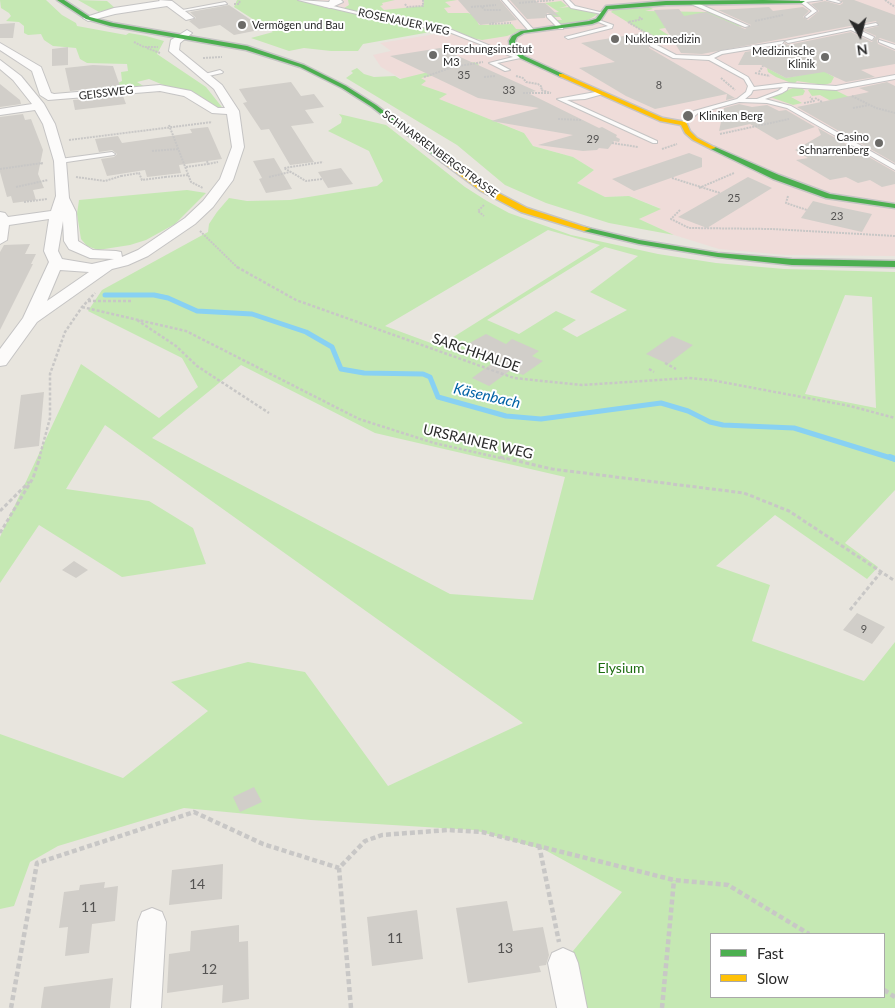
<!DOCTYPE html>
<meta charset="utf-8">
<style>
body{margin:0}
#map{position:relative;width:895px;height:1008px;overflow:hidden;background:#e8e5de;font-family:Lato,sans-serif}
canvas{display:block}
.legend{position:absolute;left:710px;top:933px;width:175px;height:65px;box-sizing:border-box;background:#fff;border:1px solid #a9a9a9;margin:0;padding:6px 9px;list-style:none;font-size:15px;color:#292929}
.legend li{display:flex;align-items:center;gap:10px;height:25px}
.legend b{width:25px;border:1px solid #a9a9a9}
.north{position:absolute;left:835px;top:10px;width:50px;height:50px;-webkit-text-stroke:4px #fff;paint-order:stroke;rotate:172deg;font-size:14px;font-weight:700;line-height:20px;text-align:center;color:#292929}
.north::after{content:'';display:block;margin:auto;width:18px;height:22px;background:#292929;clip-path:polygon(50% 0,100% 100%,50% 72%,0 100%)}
</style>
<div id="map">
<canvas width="895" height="1008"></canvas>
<ul class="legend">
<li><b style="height:6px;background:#4caf50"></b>Fast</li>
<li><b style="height:6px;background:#ffc107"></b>Slow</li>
</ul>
<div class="north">N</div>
</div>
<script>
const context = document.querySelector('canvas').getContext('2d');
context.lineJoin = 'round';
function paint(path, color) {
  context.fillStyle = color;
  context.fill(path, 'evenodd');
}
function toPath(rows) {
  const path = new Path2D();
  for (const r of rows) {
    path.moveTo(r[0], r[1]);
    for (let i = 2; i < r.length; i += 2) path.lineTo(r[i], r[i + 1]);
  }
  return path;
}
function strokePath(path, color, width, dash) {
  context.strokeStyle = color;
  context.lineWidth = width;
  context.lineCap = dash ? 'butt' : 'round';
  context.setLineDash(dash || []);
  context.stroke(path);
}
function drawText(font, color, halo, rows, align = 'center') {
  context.font = font + ' Lato,sans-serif';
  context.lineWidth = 4;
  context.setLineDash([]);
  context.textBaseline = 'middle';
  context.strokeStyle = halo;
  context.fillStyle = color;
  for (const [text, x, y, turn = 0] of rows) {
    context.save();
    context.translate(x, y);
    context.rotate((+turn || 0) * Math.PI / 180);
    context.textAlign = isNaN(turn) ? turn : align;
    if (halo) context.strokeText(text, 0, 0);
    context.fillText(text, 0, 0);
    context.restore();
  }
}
paint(toPath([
 [275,0,895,0,895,256,785,255,719,249,674,235,639,219,660,208,629,196,605,197,577,183,594,170,573,157,533,146,524,133,438,99,446,94,400,78,381,67,373,55,391,51,380,43,442,33,462,20,354,18]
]), '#efdcd9');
paint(toPath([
 [0,0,46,0,62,15,76,23,77,26,126,35,129,33,146,36,164,41,157,54,206,87,225,111,149,79,137,82,145,87,115,90,109,87,122,81,121,72,128,71,127,64,87,63,80,59,76,48,53,46,44,40,41,34,28,35,24,33,24,26,19,22,6,21,11,16,9,13,1,8],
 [78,0,107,1,115,8,99,12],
 [237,0,297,0,341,10,349,5,348,0,395,0,382,3,383,5,380,6,384,10,423,6,424,0,457,0,445,2,451,7,444,8,448,13,468,13,474,15,479,25,512,24,516,29,525,29,507,36,482,40,436,31,363,44,358,51,331,51,304,48,289,51,251,38,273,32,234,7],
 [561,1,567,6,559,8,569,7,598,14,588,20,561,25,556,20,562,20,560,17,553,17,549,13,559,12,545,3],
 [645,5,653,9,645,11,709,12,743,27,702,22,659,29,670,36,668,37,671,39,660,42,611,12,615,8],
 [469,62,478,63,479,67,421,78,426,81,421,85,447,94,439,99,524,133,533,146,573,157,594,170,577,183,605,197,629,196,661,209,639,219,674,235,609,223,546,203,505,185,457,145,346,78,353,73,351,71,357,68,364,74,374,77,395,76,400,79],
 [767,68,786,78,827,70,827,73,834,77,831,83,824,85,797,81,794,84,776,77,768,72],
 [793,88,802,88,805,91,803,95,791,97,802,103,793,105,770,97],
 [812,88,835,90,859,102,831,101,820,95,812,96,808,90],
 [339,114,386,125,465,187,487,201,509,213,571,235,658,254,716,263,784,269,895,272,895,490,845,543,878,567,867,579,775,515,716,566,770,585,752,641,864,681,895,642,895,1008,576,1008,563,963,622,892,545,850,474,830,311,820,184,808,58,846,30,862,14,906,0,909,0,734,123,778,208,711,171,682,248,662,305,672,388,786,523,723,105,425,66,489,149,501,193,528,206,564,122,577,39,525,0,583,0,537,81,364,159,418,198,387,182,358,88,311,102,290,208,232,209,224,217,212,229,198,247,201,290,200,377,186,383,181,369,151,328,131,341,123,342,118],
 [548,230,600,245,439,346,385,326],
 [605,247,638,256,590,292,627,310,577,337,562,329,576,320,556,311,519,334,487,320],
 [845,295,872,297,876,408,805,394],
 [241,365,375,433,565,477,533,600,450,594,152,438],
 [711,934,884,934,884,997,711,997],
 [187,190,206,193,175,224,146,240,130,245,98,250,87,246,81,239,77,214,79,200]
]), '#c5e8b3');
strokePath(toPath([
 [105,295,154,295,168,298,197,311,252,314,306,332,332,347,341,369,364,373,423,374,430,377,438,397,506,416,541,419,661,403,688,411,710,422,723,425,794,428,894,459]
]), '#88d1f3', 5);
strokePath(toPath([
 [890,457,895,459]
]), '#88d1f3', 6);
paint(toPath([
 [458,0,500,0,517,20,480,25],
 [510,0,535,0,538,3,545,3,560,17,547,13,545,18,527,19],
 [841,0,854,0,895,15,895,43,880,38,877,40,878,44,895,51,895,64,861,70,875,77,846,82,824,72,786,78,761,65,738,65,745,52,782,46,785,43,788,45,851,32,872,42,876,36,863,30,879,26,876,21,702,54,681,53,654,10,679,9,684,16,706,12,745,29,751,25,718,10,769,7,773,11,803,7,809,11,803,17,808,20,819,11,811,4,825,1,840,5,843,3],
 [229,5,264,29,234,35,220,25,199,29,189,21,196,18,190,12],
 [15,23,13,38,0,38,0,24],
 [648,32,654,36,649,40,649,48,735,98,726,100,727,94,655,109,626,96,579,68,615,62,581,43],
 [68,47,68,65,52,66,52,49],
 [440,48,536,91,528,93,599,128,602,127,617,135,616,137,620,139,619,142,614,141,608,149,599,148,597,150,583,151,538,145,573,135,491,121,539,108,478,98,390,56],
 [93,65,113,66,120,86,70,91,65,68],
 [291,82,301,96,314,94,324,107,305,110,314,123,291,126,314,162,290,165,269,129,261,130,243,103,247,102,239,89],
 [887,82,895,86,895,163,797,107,869,92,859,88],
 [0,84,20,100,21,104,0,107],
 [123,96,126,104,75,110,73,100],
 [739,104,752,107,767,105,779,111,786,110,815,127,777,140,750,124,719,131,724,108],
 [23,114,25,120,31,119,43,150,38,174,44,188,33,190,36,200,13,203,11,196,7,197,0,172,0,117],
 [208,127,222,159,179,165,181,173,147,177,145,170,107,176,101,159,114,157,117,154,112,150,99,152,95,139,118,136,122,143,192,133,190,129],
 [818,128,895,172,895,184,882,187,870,180,858,183,846,177,830,180,796,160,808,158,795,150,821,135],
 [689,153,702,158,702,167,634,191,612,179],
 [274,158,292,189,266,193,259,179,262,178,253,161],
 [341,168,353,184,328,188,318,172],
 [748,177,772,188,707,228,678,217],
 [813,201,829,205,872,214,862,232,801,218],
 [30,244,25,254,36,254,31,264,33,264,0,330,0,252,4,245],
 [486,334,506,344,512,339,539,351,532,356,543,361,523,375,511,370,489,386,472,378,494,362,464,346],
 [672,336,693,345,668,364,646,354],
 [44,392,39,446,14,449,21,395],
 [74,561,88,570,76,578,62,570],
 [857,613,885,627,872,644,843,630],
 [254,787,262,802,240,812,233,797],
 [223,864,222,899,169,905,172,870],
 [105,882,104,888,118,886,115,921,92,924,89,953,65,956,68,927,59,928,64,892,79,890,80,885],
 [507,901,513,931,543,927,549,955,546,965,539,966,541,972,468,983,456,908],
 [417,910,423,959,372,966,367,917],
 [239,925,239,942,248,941,249,999,222,1003,223,985,167,993,169,954,190,951,191,931],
 [113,978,110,1008,41,1008,44,987]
]), '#d1cec9');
const lane = toPath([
 [502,0,507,0,533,29,533,31,529,31,502,0],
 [564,0,569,0,575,6,604,13,602,14,571,8,564,0],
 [800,0,822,0,806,2,817,11,807,18,805,17,812,11,800,2,800,0],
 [827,0,836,0,841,2,839,3,827,0],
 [225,2,227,4,179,12,177,11,225,2],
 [691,2,695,2,749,26,745,27,691,4,691,2],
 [325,4,374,16,452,30,510,54,525,57,497,63,510,70,505,71,489,63,513,57,449,32,374,18,323,6,325,4],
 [547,15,551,15,563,27,563,29,559,29,547,17,547,15],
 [596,19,613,25,612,28,568,39,565,37,608,26,596,21,596,19],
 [876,23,878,25,857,29,874,37,872,40,851,30,788,43,785,41,876,23],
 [654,38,657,40,655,44,676,55,709,56,721,51,784,41,782,44,722,54,714,58,748,77,754,87,786,83,836,86,895,75,895,79,836,90,788,87,787,90,782,93,765,99,791,106,895,165,895,170,787,108,767,103,739,102,698,113,686,124,682,124,682,122,694,111,737,99,746,92,748,86,744,79,709,60,673,58,650,46,651,40,654,38],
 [783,87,778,91,757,99,745,99,751,94,753,90,783,87],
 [879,40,895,45,895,49,879,42,879,40],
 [220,70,223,72,222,73,204,77,201,75,220,70],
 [601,91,603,92,603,94,585,99,567,100,657,141,657,143,653,143,557,99,601,91],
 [112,152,115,154,114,155,60,163,57,161,60,159,112,152]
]);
const street = toPath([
 [159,0,172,1,194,18,186,20,167,6,115,14,88,21,83,18,114,8,160,1,159,0],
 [298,0,329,2,330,0,341,0,343,2,330,8,298,0],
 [187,30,192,33,180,43,179,50,222,85,239,111,244,147,233,180,213,207,195,224,148,256,128,265,112,269,37,322,6,365,0,366,0,349,23,318,49,262,44,251,49,219,9,225,7,240,0,244,0,212,5,213,8,217,51,211,56,196,54,161,43,124,35,110,0,115,0,109,32,104,13,80,0,69,0,60,21,76,44,104,55,124,66,161,69,198,76,212,78,241,93,250,116,251,121,252,122,257,138,250,185,218,203,201,220,179,232,147,227,114,212,113,184,96,160,91,48,100,40,95,32,71,0,50,0,43,41,67,51,93,54,94,160,85,191,91,218,108,225,108,214,89,169,51,171,40,187,30],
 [63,221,64,241,69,249,90,258,114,259,92,264,62,259,58,251,63,221],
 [60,270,89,272,47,301,60,270],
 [152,908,162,912,166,922,161,1008,131,1008,138,922,142,912,152,908],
 [563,948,574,953,578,963,587,1008,557,1008,548,963,552,953,563,948]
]);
const fast = toPath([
 [57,0,64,0,90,17,113,23,247,46,304,65,346,86,376,105,449,160,442,162,372,107,342,88,300,67,246,50,110,26,86,19,57,0],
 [763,0,805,1,802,3,666,5,613,9,608,9,600,21,592,24,524,33,517,37,515,41,516,48,524,56,563,74,564,75,561,77,520,58,510,48,509,41,512,36,521,31,589,21,596,19,606,6,666,1,763,0],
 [711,147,715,147,779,175,830,194,895,204,895,208,826,198,773,179,711,149,711,147],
 [584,227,639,240,718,253,792,259,895,261,895,267,792,265,718,257,639,244,584,231,584,227]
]);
const slow = toPath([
 [559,74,563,74,663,118,686,122,690,131,697,138,716,148,711,149,693,140,685,133,681,125,660,121,559,76,559,74],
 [442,158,448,158,487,187,527,208,591,229,584,231,521,212,481,191,442,162,442,158]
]);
strokePath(lane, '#c5c4c4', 2);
strokePath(street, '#c5c4c4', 2);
strokePath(fast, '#c5c4c4', 3);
strokePath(slow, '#c5c4c4', 3);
strokePath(toPath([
 [885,0,895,7],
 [519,3,554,0],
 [234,4,239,4,240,0],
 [405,4,407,7,423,6,423,0],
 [471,7,496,5],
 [482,7,485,10,501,10],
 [755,21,783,15],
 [628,22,646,33],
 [629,22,642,19,639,17],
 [494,23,490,24,511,23],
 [134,42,144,47,158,47],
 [147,48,160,53],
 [203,58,222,57],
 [759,72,763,66],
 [755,73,770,76],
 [516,76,523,78,526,82,538,84,542,87,541,90,551,93],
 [424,77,453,67,483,62],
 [484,77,495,76],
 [721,78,735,90],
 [523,93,549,93],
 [852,96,876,108,895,113],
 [815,98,822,102],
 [804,103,814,101,810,97],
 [853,108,869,105],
 [558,119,582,120],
 [169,125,191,182,203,188],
 [720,134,789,119],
 [69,140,212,122],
 [612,143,638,147],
 [662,149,677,144],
 [152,151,178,149],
 [207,161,208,164,218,162],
 [186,167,208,164],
 [0,169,42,163,41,165],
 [121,176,139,173,142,180,165,177],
 [76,177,105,181,121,176,121,174],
 [165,177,189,175],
 [269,177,290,172],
 [672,178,720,193],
 [322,179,306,181,284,168,323,162],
 [16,187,48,180],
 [699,188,734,173],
 [788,196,786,203,807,210],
 [24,202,47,199],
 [484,205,478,211,484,216],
 [680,210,671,219,689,228,772,229,895,236],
 [200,231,238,268]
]), '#c8c7c6', 2, [2, 1]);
strokePath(toPath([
 [237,267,296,300,514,378,582,385,689,378,711,380,850,406,895,418],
 [88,301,132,301],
 [82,307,186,331,359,419,434,443,505,459],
 [137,320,176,346,197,366,269,413],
 [665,363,676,369],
 [649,369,654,372],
 [39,459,50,418,50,374,65,332,82,307,95,293]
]), '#c8c7c6', 2.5, [3, 2]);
strokePath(toPath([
 [500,457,552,469,744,493,789,511,895,581],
 [0,511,29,482],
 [0,533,33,478,40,457],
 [850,610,881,572]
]), '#c8c7c6', 3, [4, 2.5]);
strokePath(toPath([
 [539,845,559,942],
 [884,990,895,997],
 [11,1008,37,863,194,812,263,844,339,868],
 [351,1008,339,868,365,841,382,835,448,830,482,832,674,880,728,885,809,934],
 [662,1008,674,880]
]), '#c8c7c6', 4.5, [5, 3]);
paint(lane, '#fcfbfa');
paint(street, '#fcfbfa');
paint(fast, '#4caf50');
paint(slow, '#ffc107');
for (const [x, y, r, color] of [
 [242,25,5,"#6c6b68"],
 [615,39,5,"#6c6b68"],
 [433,55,5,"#6c6b68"],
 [825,57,5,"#6c6b68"],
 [688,116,6,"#6c6b68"],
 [879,143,5,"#6c6b68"]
]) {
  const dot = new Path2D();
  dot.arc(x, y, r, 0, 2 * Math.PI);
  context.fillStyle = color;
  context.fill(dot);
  strokePath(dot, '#fff', 2);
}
drawText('11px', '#292929', '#fff', [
 ["ROSENAUER WEG",404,22,12],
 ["GEISSWEG",106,93,-7],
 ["SCHNARRENBERGSTRASSE",440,154,36]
]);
drawText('11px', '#292929', '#fff', [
 ["Vermögen und Bau",252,25],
 ["Nuklearmedizin",625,39],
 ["Forschungsinstitut",443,49],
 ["M3",443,62],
 ["Medizinische",815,51,"right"],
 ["Klinik",815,64,"right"],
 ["Kliniken Berg",699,116],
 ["Casino",869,137,"right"],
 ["Schnarrenberg",869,150,"right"]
], 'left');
drawText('11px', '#545352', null, [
 ["35",464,75],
 ["8",659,85],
 ["33",509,90],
 ["29",593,139],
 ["25",734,198],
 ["23",837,216],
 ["9",864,629]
]);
drawText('14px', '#292929', '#fff', [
 ["SARCHHALDE",476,353,19],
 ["URSRAINER WEG",478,442,13]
]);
drawText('14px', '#1e6d12', '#fff', [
 ["Elysium",621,668]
]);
drawText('14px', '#545352', null, [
 ["14",197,884],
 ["11",89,907],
 ["11",395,938],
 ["13",505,948],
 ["12",209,969]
]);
drawText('italic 15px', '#0062a6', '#fff', [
 ["Käsenbach",487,396,13]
]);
</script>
